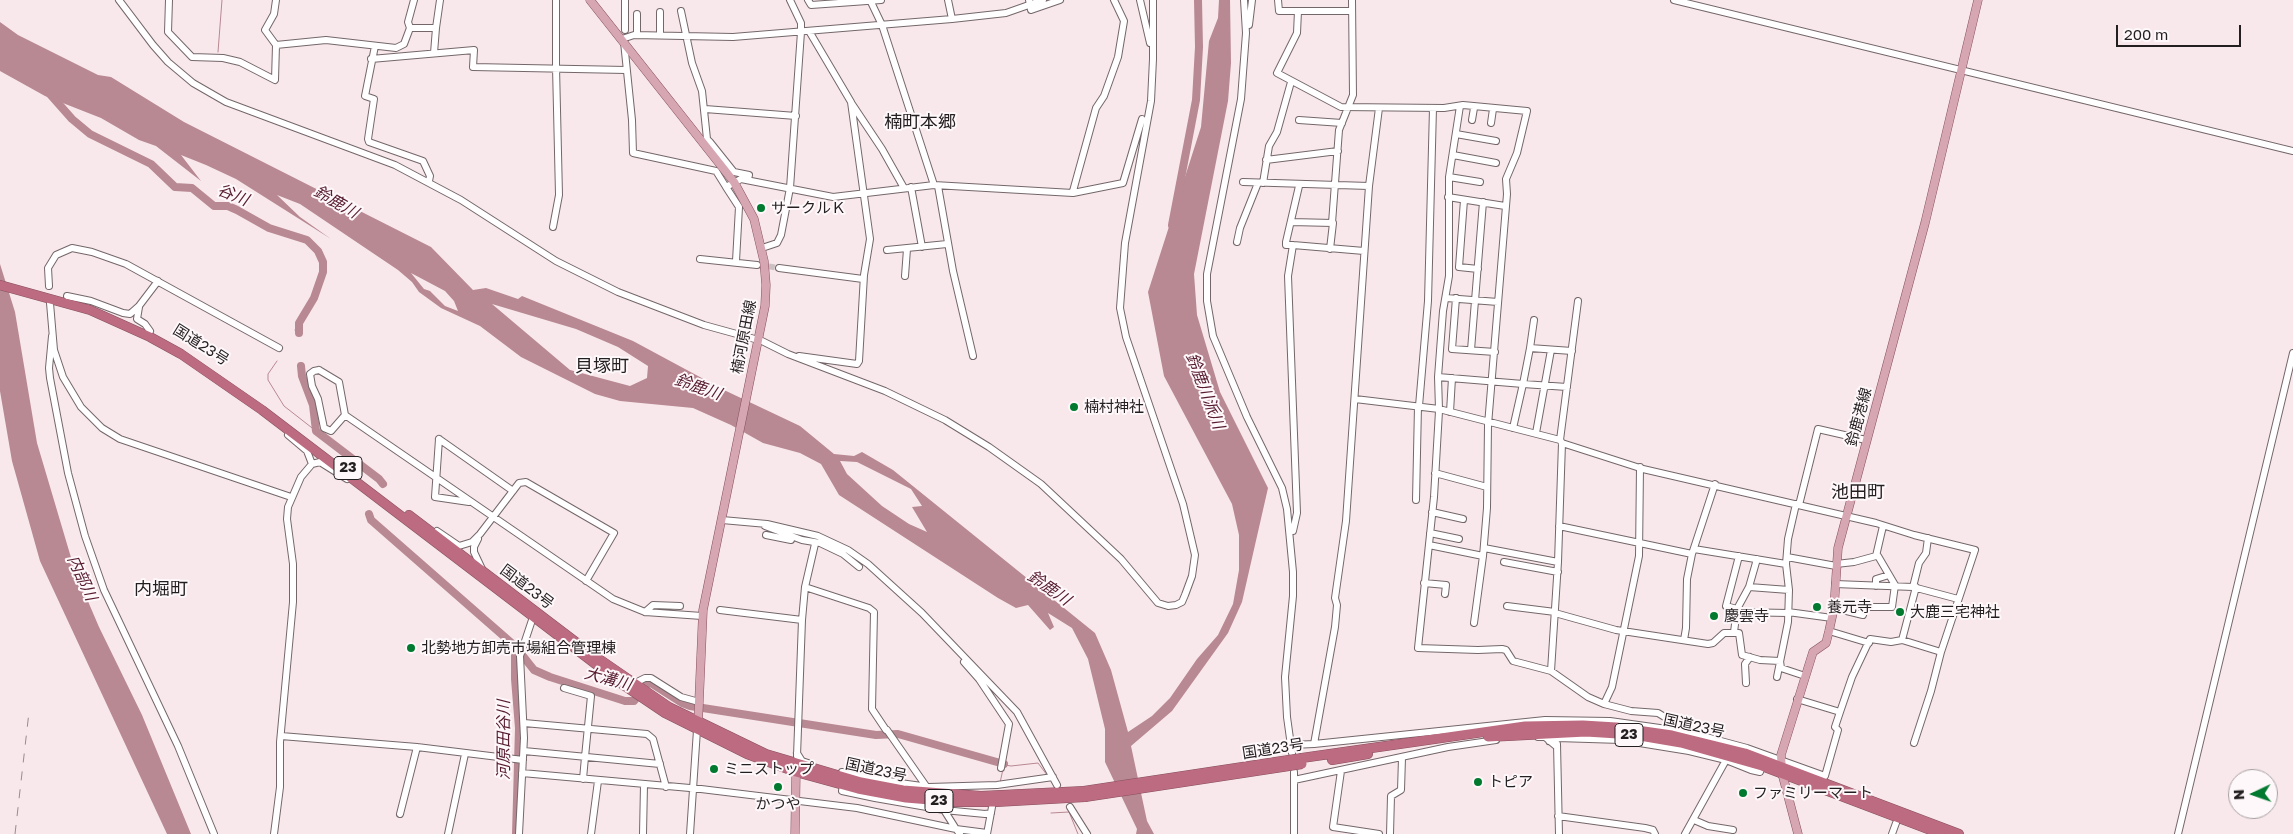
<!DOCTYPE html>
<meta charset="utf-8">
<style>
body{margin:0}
#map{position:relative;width:2293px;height:834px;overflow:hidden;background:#f8e8eb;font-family:"Golos Text",sans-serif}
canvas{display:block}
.north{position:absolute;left:2228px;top:769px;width:50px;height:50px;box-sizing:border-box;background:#fef8fa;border:1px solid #a6a1a2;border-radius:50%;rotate:267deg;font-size:14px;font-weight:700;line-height:20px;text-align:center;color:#231e1f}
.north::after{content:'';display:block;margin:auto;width:18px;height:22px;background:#01792f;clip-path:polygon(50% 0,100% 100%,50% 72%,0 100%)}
.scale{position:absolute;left:2116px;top:25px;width:125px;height:22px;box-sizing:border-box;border:2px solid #231e1f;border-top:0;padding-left:6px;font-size:15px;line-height:18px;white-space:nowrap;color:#231e1f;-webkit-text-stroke:4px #fef8fa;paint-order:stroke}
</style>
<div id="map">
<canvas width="2293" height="834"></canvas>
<div class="north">N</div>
<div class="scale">200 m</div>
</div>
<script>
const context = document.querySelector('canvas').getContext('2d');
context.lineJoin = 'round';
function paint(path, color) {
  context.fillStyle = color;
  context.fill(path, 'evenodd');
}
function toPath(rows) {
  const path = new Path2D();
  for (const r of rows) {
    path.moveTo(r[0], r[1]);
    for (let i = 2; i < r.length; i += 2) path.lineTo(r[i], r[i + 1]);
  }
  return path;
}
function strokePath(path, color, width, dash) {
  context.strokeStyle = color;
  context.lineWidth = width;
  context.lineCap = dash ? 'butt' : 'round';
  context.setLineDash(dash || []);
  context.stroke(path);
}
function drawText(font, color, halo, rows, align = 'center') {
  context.font = font + ' "Golos Text","Noto Sans JP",sans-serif';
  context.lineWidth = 4;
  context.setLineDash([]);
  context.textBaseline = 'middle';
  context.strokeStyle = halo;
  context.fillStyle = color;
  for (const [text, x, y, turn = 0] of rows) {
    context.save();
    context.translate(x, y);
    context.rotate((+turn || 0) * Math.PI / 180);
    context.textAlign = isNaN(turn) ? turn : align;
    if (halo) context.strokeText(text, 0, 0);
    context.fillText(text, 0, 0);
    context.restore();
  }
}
paint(toPath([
 [1219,0,1230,0,1231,63,1228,101,1194,274,1197,315,1220,392,1268,488,1242,602,1228,633,1172,711,1131,746,1147,821,1154,834,1136,834,1137,829,1105,762,1105,729,1088,659,1072,628,1048,613,1054,627,1050,630,1028,605,1016,608,998,598,839,495,821,464,800,453,763,443,731,425,693,408,620,401,595,394,521,357,480,326,441,308,419,292,412,282,398,270,300,204,277,195,300,217,331,239,236,179,206,165,181,155,201,181,156,146,139,140,101,118,45,96,0,71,0,22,18,35,98,75,111,77,184,122,431,247,473,290,486,288,518,299,522,296,633,341,724,390,800,426,834,454,854,456,862,452,893,470,1095,633,1111,670,1128,732,1152,716,1170,698,1197,659,1218,635,1233,604,1239,570,1239,535,1232,504,1164,376,1148,292,1201,127,1209,41,1218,18],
 [411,273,445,291,454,301,458,311,445,306,430,291,424,289],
 [492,304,576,329,618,347,648,366,647,378,630,386,570,370],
 [840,461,857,462,911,489,922,506,912,507,927,532,909,524,882,506,847,474],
 [0,264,15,312,37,443,75,571,99,627,142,715,191,834,167,834,40,561,12,461,0,391]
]), '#b88893');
strokePath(toPath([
 [218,52,222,0],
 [295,330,299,323],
 [277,361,268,374,268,380,284,406,316,431],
 [1005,765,1011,766,1038,763,1047,775],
 [1000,783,1003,769],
 [1051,813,1069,812,1078,834]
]), '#b88893', 1);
strokePath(toPath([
 [49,93,72,119,90,134,151,164,175,187,192,188,214,206,228,206,237,210,269,228,307,240,318,251,323,262,323,272,314,298,299,323,299,333],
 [1172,225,1196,100,1199,47,1198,0],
 [301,366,302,376,313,405,316,431,379,479,383,484],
 [369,514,371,520,515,646,534,670,550,677,625,701,634,701,649,682,682,703,690,706,876,735,898,734,1004,764],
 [515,646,515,679,519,728,516,834]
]), '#b88893', 8);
strokePath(toPath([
 [760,265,779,268]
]), '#cdc0c2', 6, [6, 3]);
const minor = toPath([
 [119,0,153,45,168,62,193,83,226,102,395,165,461,200,556,261,618,292,704,325,762,341,788,354,885,391,945,420,989,447,1041,484,1121,559,1158,603,1168,606,1176,605,1182,602,1185,595,1192,576,1195,555,1183,504,1126,337,1120,308,1125,243,1151,101,1153,59,1153,0],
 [169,0,168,32,192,57,223,58,240,62,275,80,276,45,265,30,274,14,276,0],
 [625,0,625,30],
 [808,0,811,5,881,0],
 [870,0,882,25,934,185],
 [948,0,952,19],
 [1029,0,1031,10,1060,0],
 [1140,0,1150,43],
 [1244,0,1246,33,1241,99,1207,274,1207,301,1213,336,1247,417,1282,488,1287,509,1293,572,1293,596,1285,677,1287,717,1292,753],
 [1278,0,1279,11,1352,11],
 [1674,0,2293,151],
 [681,11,692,63,702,91,707,139,710,142,706,147],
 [1298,11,1297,33,1277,73,1341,107,1444,108,1463,105,1527,111,1517,153,1506,179,1507,194,1488,425,1487,508,1483,556,1429,545],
 [637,14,637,35],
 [1249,25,1252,0],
 [410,28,436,28,440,0],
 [660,35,660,12],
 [622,39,634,35,733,37,952,19,1006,13,1043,0],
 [624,42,632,120,633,153,716,171,726,187],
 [276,45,326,40,396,48,404,44,410,28,408,22,414,0],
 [375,46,365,96,374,99,368,139,369,142,423,161,430,176,429,181],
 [434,53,436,28],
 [371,59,474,50,473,67,626,70],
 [852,104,882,149,904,188],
 [1460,106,1449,177,1449,276,1443,311,1438,377,1523,384,1530,348,1572,351],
 [705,109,796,116],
 [1299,120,1342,123],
 [1472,120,1474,108],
 [1491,123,1493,109],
 [1456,134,1496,141],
 [710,142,734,172,749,175,748,179],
 [1453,155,1496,163],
 [1266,160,1338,151],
 [1449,177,1480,182],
 [1243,182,1369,186],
 [1263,183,1269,146,1277,132,1291,82],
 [938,186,953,271,973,356],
 [911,187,922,247],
 [1073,191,1096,108,1104,96,1118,57,1124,21,1114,0],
 [1448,197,1505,206],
 [1464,200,1459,267,1478,269],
 [1291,222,1333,223,1330,249],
 [1332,223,1339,130,1353,95,1352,0],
 [553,227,559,195,556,67,556,0],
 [1237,242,1240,228,1258,183],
 [1293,245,1364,251],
 [762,248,777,243,781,235,790,188,801,32,801,23,790,0],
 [887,250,947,244],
 [700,259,757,265],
 [736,261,739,207,726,187,741,179,833,197,934,185,1073,193,1123,183,1142,119],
 [779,268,863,279],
 [905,276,907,249],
 [49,286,48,268,56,255,72,248,92,252,126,264,279,348],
 [67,296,91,301,123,313,130,314,139,306,158,281],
 [1446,298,1498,302],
 [1456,298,1452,349,1495,352],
 [50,303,54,350,63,377,81,407,102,428,120,439,291,497],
 [139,307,137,319,145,324,150,331],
 [52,336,49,368,50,378,68,473,85,536,104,590,178,746,214,834],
 [1530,348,1534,320],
 [1471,350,1483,202],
 [799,356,857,364,859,361,864,275,870,239,851,102,809,31],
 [319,370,339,382,345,415,331,431,324,428,318,399,312,386,310,374,314,371,319,370],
 [1438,377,1439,409],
 [1355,399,1439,409,1560,440],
 [1419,406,1428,301,1433,108],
 [1439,411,1434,497,1418,648,1478,650,1502,649,1506,650,1513,661,1551,671,1588,697,1604,704,1631,711,1658,713,1691,733,1747,748,1825,776,1838,730,1835,727,1840,712,1797,699],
 [1450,412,1452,378],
 [345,415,613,599,645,612,702,616],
 [1513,428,1523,384,1567,387],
 [1536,433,1551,350],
 [288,435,307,451,312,464],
 [439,439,435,497,469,502],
 [439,439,513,491],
 [1562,443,1643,469,1876,523,1914,535,1975,550,1941,652,1931,691,1914,743],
 [1435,473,1487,487],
 [1416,500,1418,406],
 [1799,505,1818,429,1866,440],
 [1432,512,1463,519],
 [722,520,767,524,818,536,848,550,868,564,922,613,1017,712,1057,785],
 [765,526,802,540,820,543,843,554,859,567],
 [1559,526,1692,554],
 [437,531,459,546,472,542,480,534,519,483,526,482,614,533,586,581],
 [1293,531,1297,513,1288,276,1293,245,1286,245,1286,242,1299,186],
 [1430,533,1459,539],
 [766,535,791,540],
 [478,539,474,547,474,552,482,569],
 [1484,548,1558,562],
 [1694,549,1786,564],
 [1876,556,1878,556,1895,585],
 [1876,556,1883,526],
 [1787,557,1836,566],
 [1504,562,1558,572],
 [1836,564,1854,562,1876,556],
 [1424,583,1446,585,1445,594],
 [1835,584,1913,587,1958,599],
 [1876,586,1876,579,1889,575],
 [805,587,869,608,874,612,872,709,886,730],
 [1749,587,1789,590],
 [1913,587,1919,563,1926,553,1928,538],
 [1507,606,1555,612],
 [1834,608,1863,615,1865,607,1892,607,1895,585],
 [1737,609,1726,606,1739,556],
 [720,610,802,620],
 [645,612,653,605,680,606],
 [1736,612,1788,613],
 [1788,612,1832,618],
 [1555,613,1616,630,1708,644,1713,643,1724,633,1739,633,1742,655,1760,660,1780,661,1781,668,1805,676],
 [1474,623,1483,556],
 [1829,631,1869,643],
 [1734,632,1737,609,1749,587,1757,559],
 [1684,640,1686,628,1687,579,1692,554,1715,484],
 [1902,640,1916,587],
 [964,662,979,679,1009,724,1001,768],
 [1551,671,1558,562,1562,443,1560,440,1578,301],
 [1777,677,1788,622,1789,590,1786,564,1788,539,1796,504],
 [635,683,645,678,651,678,681,697,699,702],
 [1746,683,1745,664,1750,657],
 [564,688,591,696,585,757],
 [1604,704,1612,687,1639,556,1640,467],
 [1840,712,1852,677,1870,639,1891,642,1902,640,1941,652],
 [524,723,647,734,653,739,666,787],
 [887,730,926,786],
 [281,736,417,747,523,760],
 [1538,737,1545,737,1557,747],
 [1549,741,1557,738,1621,740,1689,751,1726,760,1751,770,1760,772,1762,766],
 [1314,744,1545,720,1610,721,1688,732],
 [1557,744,1559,834],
 [1292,745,1314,744,1335,627,1337,605,1335,598,1346,521,1369,186,1379,108],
 [524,751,660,764],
 [797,753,802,761,808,763],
 [797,756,802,620,805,587,815,544],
 [1341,771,1333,827,1379,834],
 [842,772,900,783,929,787,997,785,1053,777],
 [1294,772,1294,834],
 [522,773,701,789,857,808,956,829,960,834],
 [583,779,585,757],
 [1294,780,1448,747,1496,740],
 [843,785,842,791,875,798,944,810,985,814,991,813],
 [1070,807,1087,834],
 [944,810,956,829,987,833],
 [400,814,417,747],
 [1558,816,1645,828,1653,830,1655,834],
 [1694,820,1708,826,1733,830],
 [274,834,280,787,280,742,293,602,293,564,287,519,288,507,301,477,312,464,320,462,347,479],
 [448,834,465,754],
 [519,834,524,738,520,656,533,617],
 [591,834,598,781],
 [643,834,644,785],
 [690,834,697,730],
 [987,834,992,807],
 [1390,834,1391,796,1401,790,1402,758],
 [1685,834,1726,760],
 [1892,834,1896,823],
 [2178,834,2293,353]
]);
const major = toPath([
 [590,0,734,182,754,219,764,261,766,285,765,306,703,610,698,725],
 [795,834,796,772],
 [1798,834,1782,773,1781,755,1813,652,1826,643,1829,631,1834,608,1838,548,1925,223,1978,0]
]);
const highway = toPath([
 [0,285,90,310,150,337,181,354,262,410,619,682,665,713,747,754,796,772,858,789,906,798,954,802,996,802,1085,797],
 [409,515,589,652,669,707,766,754,861,782,903,790,981,796,1084,791],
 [1488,737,1586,732,1634,735,1681,743,1762,766,1941,834],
 [1302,758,1525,726,1583,725,1616,727,1672,735,1745,753,1959,834],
 [1332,760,1368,754]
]);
strokePath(minor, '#74676a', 8);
strokePath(major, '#87505f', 9);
strokePath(highway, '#87505f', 10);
strokePath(minor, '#fff', 6);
strokePath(major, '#d7a6b3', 8);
strokePath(highway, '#bd6b81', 9);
strokePath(toPath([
 [15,834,29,712]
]), '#968b8d', 1, [9, 9]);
const highwayBridge = toPath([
 [1084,791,1302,758],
 [1085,797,1302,764]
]);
strokePath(highwayBridge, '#87505f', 10, []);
strokePath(highwayBridge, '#bd6b81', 9);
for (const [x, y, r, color] of [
 [761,208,5,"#01792f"],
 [1074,407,5,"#01792f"],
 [1817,607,5,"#01792f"],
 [1900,612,5,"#01792f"],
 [1714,616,5,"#01792f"],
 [411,648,5,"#01792f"],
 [714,769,5,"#01792f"],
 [1478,782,5,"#01792f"],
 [778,787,5,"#01792f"],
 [1743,793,5,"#01792f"]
]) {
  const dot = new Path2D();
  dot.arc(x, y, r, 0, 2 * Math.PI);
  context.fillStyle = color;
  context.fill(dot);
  strokePath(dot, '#fef8fa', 2);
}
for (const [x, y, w] of [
 [348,468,28],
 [1629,735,28],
 [939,801,28]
]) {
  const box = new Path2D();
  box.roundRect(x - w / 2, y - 11.5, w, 23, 4);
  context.fillStyle = '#fef8fa';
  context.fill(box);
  strokePath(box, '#231e1f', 1);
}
drawText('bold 14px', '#231e1f', null, [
 ["23",348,468],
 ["23",1629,735],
 ["23",939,801]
]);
drawText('15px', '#231e1f', '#fef8fa', [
 ["サークルＫ",771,208],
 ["楠村神社",1084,407],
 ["養元寺",1827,607],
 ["大鹿三宅神社",1910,612],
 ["慶雲寺",1724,616],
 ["北勢地方卸売市場組合管理棟",421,648],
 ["ミニストップ",724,769],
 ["トピア",1488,782],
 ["ファミリーマート",1753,793],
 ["かつや",778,804,"center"]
], 'left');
drawText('15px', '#231e1f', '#fef8fa', [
 ["楠河原田線",744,337,-79],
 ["国道23号",201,345,32],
 ["鈴鹿港線",1859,417,-75],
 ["国道23号",527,587,37],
 ["国道23号",1694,726,12],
 ["国道23号",1273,749,-9],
 ["国道23号",876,770,12]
]);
drawText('italic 16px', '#561b2e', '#fef8fa', [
 ["谷川",233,195,22],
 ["鈴鹿川",336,202,30],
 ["鈴鹿川",698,387,19],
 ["鈴鹿川派川",1205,391,69],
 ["内部川",82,578,66],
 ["鈴鹿川",1049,588,35],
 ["大溝川",608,679,15],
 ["河原田谷川",504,740,-90]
]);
drawText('18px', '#231e1f', '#fef8fa', [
 ["楠町本郷",920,122],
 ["貝塚町",602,366],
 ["池田町",1858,492],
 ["内堀町",161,589]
]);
</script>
